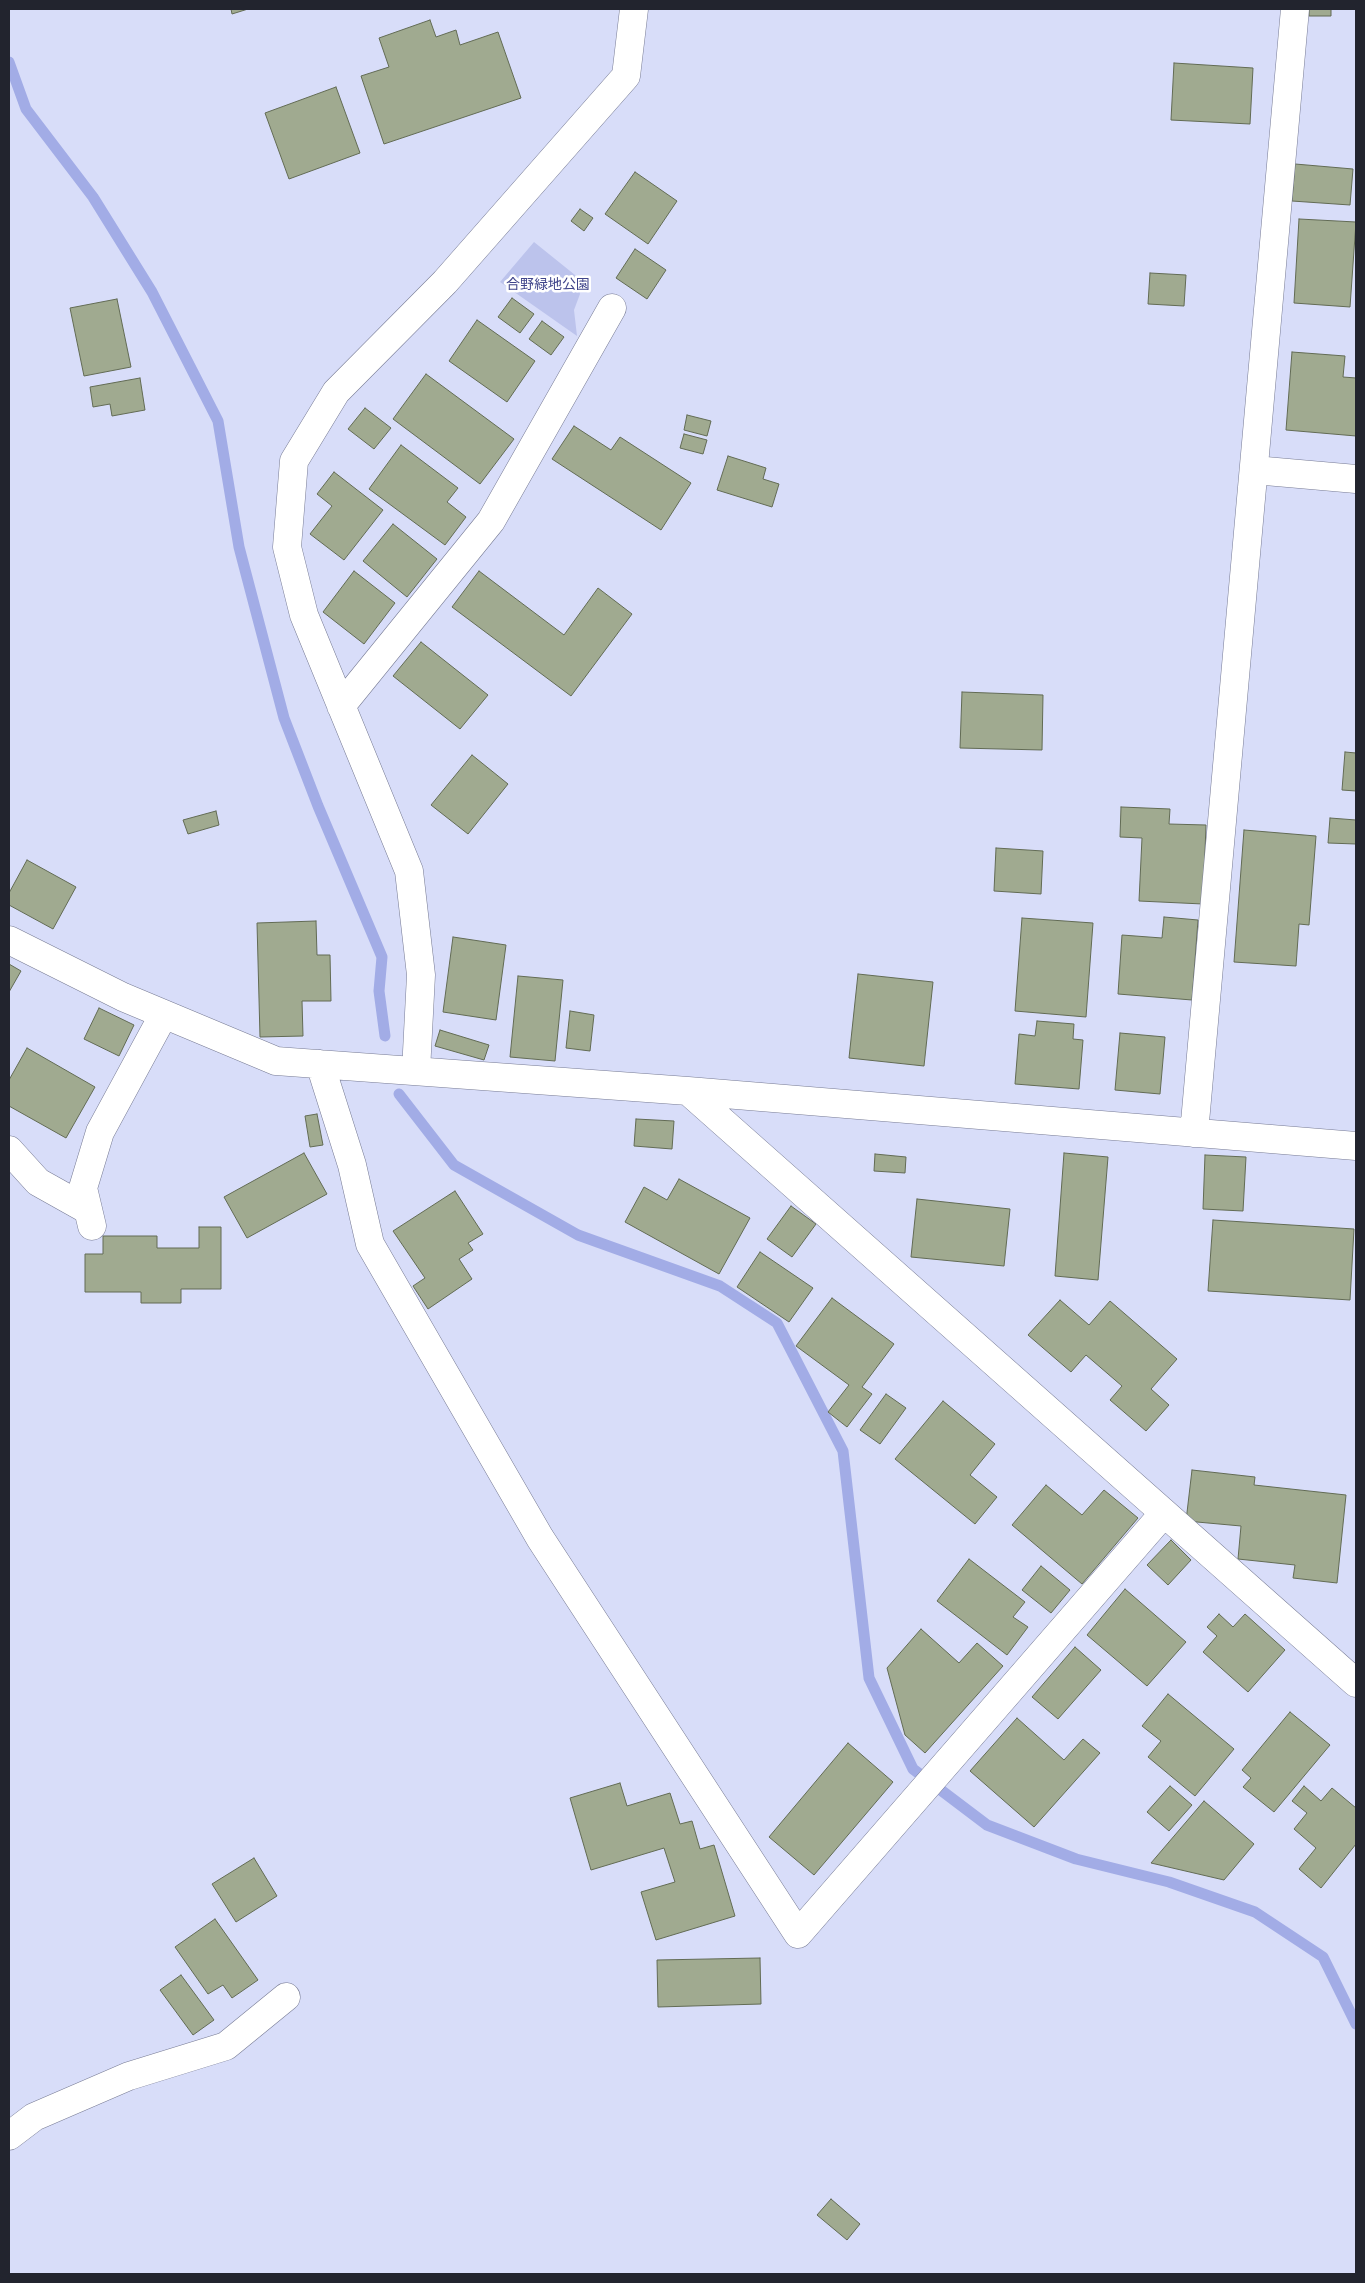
<!DOCTYPE html>
<meta charset="utf-8">
<style>
body{margin:0}
#map{position:relative;width:1365px;height:2283px;overflow:hidden;background:#d8ddf9;font-family:"DejaVu Sans",sans-serif}
canvas{display:block}
.frame{position:absolute;inset:0;border:10px solid #22242e;pointer-events:none}
</style>
<div id="map">
<canvas width="1365" height="2283"></canvas>
<div class="frame"></div>
</div>
<script>
const context = document.querySelector('canvas').getContext('2d');
context.lineJoin = 'round';
function paint(path, color) {
  context.fillStyle = color;
  context.fill(path, 'evenodd');
}
function toPath(rows) {
  const path = new Path2D();
  for (const r of rows) {
    path.moveTo(r[0], r[1]);
    for (let i = 2; i < r.length; i += 2) path.lineTo(r[i], r[i + 1]);
  }
  return path;
}
function strokePath(path, color, width, dash) {
  context.strokeStyle = color;
  context.lineWidth = width;
  context.lineCap = dash ? 'butt' : 'round';
  context.setLineDash(dash || []);
  context.stroke(path);
}
function drawText(font, color, halo, rows, align = 'center') {
  context.font = font + ' "DejaVu Sans","Noto Sans JP",sans-serif';
  context.lineWidth = 5;
  context.setLineDash([]);
  context.textBaseline = 'middle';
  context.strokeStyle = halo;
  context.fillStyle = color;
  for (const [text, x, y, turn = 0] of rows) {
    context.save();
    context.translate(x, y);
    context.rotate((+turn || 0) * Math.PI / 180);
    context.textAlign = isNaN(turn) ? turn : align;
    if (halo) context.strokeText(text, 0, 0);
    context.fillText(text, 0, 0);
    context.restore();
  }
}
paint(toPath([
 [534,242,575,275,580,294,574,310,577,336,500,282]
]), '#bcc3ec');
strokePath(toPath([
 [9,62,26,109,93,197,152,292,218,421,239,547,284,718,318,806,382,957,379,991,385,1036],
 [399,1094,454,1165,578,1235,720,1286,777,1323,843,1451,869,1678,913,1769,987,1825,1076,1859,1169,1882,1255,1912,1323,1957,1356,2024]
]), '#a2ace6', 11);
const building = toPath([
 [231,9,248,9,232,14,231,9],
 [1309,9,1331,9,1331,16,1309,16,1309,9],
 [430,20,436,37,456,30,460,45,498,32,521,98,384,144,361,76,389,67,379,38,430,20],
 [1174,63,1253,68,1250,124,1171,120,1174,63],
 [336,87,360,153,289,179,265,113,336,87],
 [1295,164,1353,169,1350,205,1292,201,1295,164],
 [635,172,677,201,648,244,605,214,635,172],
 [580,209,593,218,584,231,571,221,580,209],
 [1299,219,1356,222,1350,307,1294,303,1299,219],
 [635,249,666,270,647,299,616,278,635,249],
 [1150,273,1186,275,1184,306,1148,304,1150,273],
 [512,298,534,314,520,333,498,317,512,298],
 [117,299,131,367,84,376,70,308,117,299],
 [477,320,535,361,507,402,449,361,477,320],
 [542,321,564,337,551,355,529,339,542,321],
 [1292,352,1345,356,1343,377,1356,378,1356,436,1286,430,1292,352],
 [426,374,514,439,480,484,393,419,426,374],
 [140,378,145,410,112,416,110,404,93,407,90,387,140,378],
 [365,408,391,428,374,449,348,429,365,408],
 [687,415,711,421,707,436,684,430,687,415],
 [574,426,611,450,620,437,691,483,661,530,552,459,574,426],
 [684,434,707,440,703,454,680,448,684,434],
 [401,445,458,488,447,502,466,517,445,545,369,489,401,445],
 [728,456,766,468,763,479,779,484,772,507,717,490,728,456],
 [334,472,383,510,344,560,310,534,332,506,317,494,334,472],
 [393,524,437,559,407,597,363,561,393,524],
 [354,571,395,603,364,644,323,612,354,571],
 [479,571,564,635,598,588,632,614,571,696,452,607,479,571],
 [421,642,488,695,460,729,393,676,421,642],
 [962,692,1043,695,1042,750,960,748,962,692],
 [1345,752,1356,753,1356,791,1342,790,1345,752],
 [472,755,508,784,468,834,431,805,472,755],
 [1121,807,1170,809,1169,824,1206,825,1203,904,1139,901,1142,838,1120,837,1121,807],
 [216,811,219,825,188,834,183,820,216,811],
 [1330,818,1356,820,1356,844,1328,843,1330,818],
 [1244,830,1316,836,1309,925,1299,924,1296,966,1234,962,1244,830],
 [996,848,1043,851,1041,894,994,891,996,848],
 [27,860,76,887,53,929,9,905,9,893,27,860],
 [1164,917,1198,920,1192,1000,1118,994,1122,935,1162,938,1164,917],
 [1022,918,1093,923,1086,1017,1015,1011,1022,918],
 [316,921,317,955,330,955,331,1001,302,1001,303,1036,260,1037,257,923,316,921],
 [453,937,506,945,496,1020,443,1012,453,937],
 [9,964,21,971,9,992,9,964],
 [858,974,933,982,924,1066,849,1058,858,974],
 [518,976,563,980,555,1061,510,1057,518,976],
 [99,1008,134,1025,119,1056,84,1039,99,1008],
 [570,1011,594,1015,590,1051,566,1048,570,1011],
 [1037,1021,1074,1024,1073,1039,1083,1040,1079,1089,1015,1084,1019,1034,1035,1036,1037,1021],
 [440,1030,489,1045,484,1060,435,1046,440,1030],
 [1120,1033,1165,1037,1160,1094,1115,1090,1120,1033],
 [27,1048,95,1087,66,1138,9,1106,9,1080,27,1048],
 [317,1114,323,1145,310,1147,305,1116,317,1114],
 [636,1119,674,1121,672,1149,634,1146,636,1119],
 [304,1153,327,1194,247,1238,224,1197,304,1153],
 [1064,1153,1108,1157,1098,1280,1055,1276,1064,1153],
 [875,1154,906,1157,905,1173,874,1171,875,1154],
 [1205,1155,1246,1157,1243,1211,1203,1209,1205,1155],
 [679,1179,750,1218,719,1274,625,1222,644,1187,667,1200,679,1179],
 [455,1191,483,1234,468,1243,473,1250,459,1259,472,1279,428,1309,413,1286,425,1278,393,1231,455,1191],
 [917,1199,1010,1209,1004,1266,911,1257,917,1199],
 [791,1206,816,1224,792,1257,767,1239,791,1206],
 [1213,1220,1354,1229,1350,1300,1208,1291,1213,1220],
 [199,1227,221,1227,221,1289,181,1289,181,1303,141,1303,141,1292,85,1292,85,1254,103,1254,103,1236,157,1236,157,1248,199,1248,199,1227],
 [760,1252,813,1288,789,1322,737,1287,760,1252],
 [832,1298,894,1344,862,1387,872,1394,847,1427,828,1412,849,1385,796,1346,832,1298],
 [1060,1300,1089,1325,1110,1301,1177,1359,1151,1389,1169,1405,1146,1431,1110,1400,1122,1386,1086,1355,1071,1372,1028,1335,1060,1300],
 [886,1394,906,1408,880,1444,860,1430,886,1394],
 [943,1401,995,1444,970,1475,997,1497,975,1524,895,1459,943,1401],
 [1192,1470,1255,1477,1254,1485,1346,1495,1337,1583,1293,1578,1295,1565,1238,1559,1241,1526,1186,1521,1192,1470],
 [1046,1485,1082,1515,1104,1490,1138,1518,1082,1584,1012,1525,1046,1485],
 [1171,1540,1191,1560,1168,1585,1147,1565,1171,1540],
 [969,1559,1025,1602,1013,1617,1028,1627,1007,1655,937,1601,969,1559],
 [1041,1566,1070,1590,1051,1613,1022,1590,1041,1566],
 [1125,1589,1186,1642,1147,1686,1087,1635,1125,1589],
 [1219,1614,1233,1627,1245,1614,1285,1650,1248,1692,1203,1652,1217,1636,1207,1627,1219,1614],
 [921,1629,959,1663,977,1643,1003,1666,925,1753,905,1735,887,1668,921,1629],
 [1075,1647,1101,1670,1058,1719,1032,1697,1075,1647],
 [1168,1694,1234,1749,1195,1796,1148,1757,1161,1741,1142,1726,1168,1694],
 [1290,1712,1330,1745,1274,1812,1243,1787,1251,1778,1242,1770,1290,1712],
 [1017,1718,1064,1760,1083,1739,1100,1753,1034,1827,970,1771,1017,1718],
 [848,1743,893,1782,814,1875,769,1837,848,1743],
 [620,1783,627,1806,670,1793,680,1824,692,1821,700,1849,714,1845,735,1916,656,1940,641,1892,675,1882,664,1848,591,1870,570,1798,620,1783],
 [1170,1786,1192,1805,1169,1831,1147,1812,1170,1786],
 [1304,1786,1321,1801,1332,1788,1356,1808,1356,1844,1321,1888,1299,1869,1316,1848,1294,1829,1307,1813,1292,1801,1304,1786],
 [1204,1801,1254,1844,1224,1880,1151,1863,1204,1801],
 [254,1858,277,1896,236,1922,212,1884,254,1858],
 [215,1919,258,1980,232,1998,223,1985,208,1994,175,1947,215,1919],
 [760,1958,761,2004,658,2007,657,1960,760,1958],
 [181,1975,214,2020,193,2035,160,1990,181,1975],
 [831,2199,860,2224,847,2240,817,2215,831,2199]
]);
paint(building, '#a0aa90');
strokePath(building, '#626b54', 1);
const street = toPath([
 [1254,470,1356,479],
 [341,706,491,521,612,308],
 [9,940,123,997,276,1061,688,1091,1356,1146],
 [320,1064,352,1165,370,1244,540,1538,798,1934,1164,1513],
 [416,1071,421,975,409,871,304,615,287,547,294,461,336,392,445,282,626,76,634,9],
 [688,1091,1356,1683],
 [1194,1133,1295,9],
 [9,1150,38,1182,88,1210],
 [92,1226,83,1188,100,1132,164,1014],
 [9,2136,34,2117,129,2076,226,2046,286,1997]
]);
strokePath(street, '#777b94', 29);
strokePath(street, '#fff', 28);
drawText('14px', '#40458b', '#fff', [
 ["合野緑地公園",548,285]
]);
</script>
